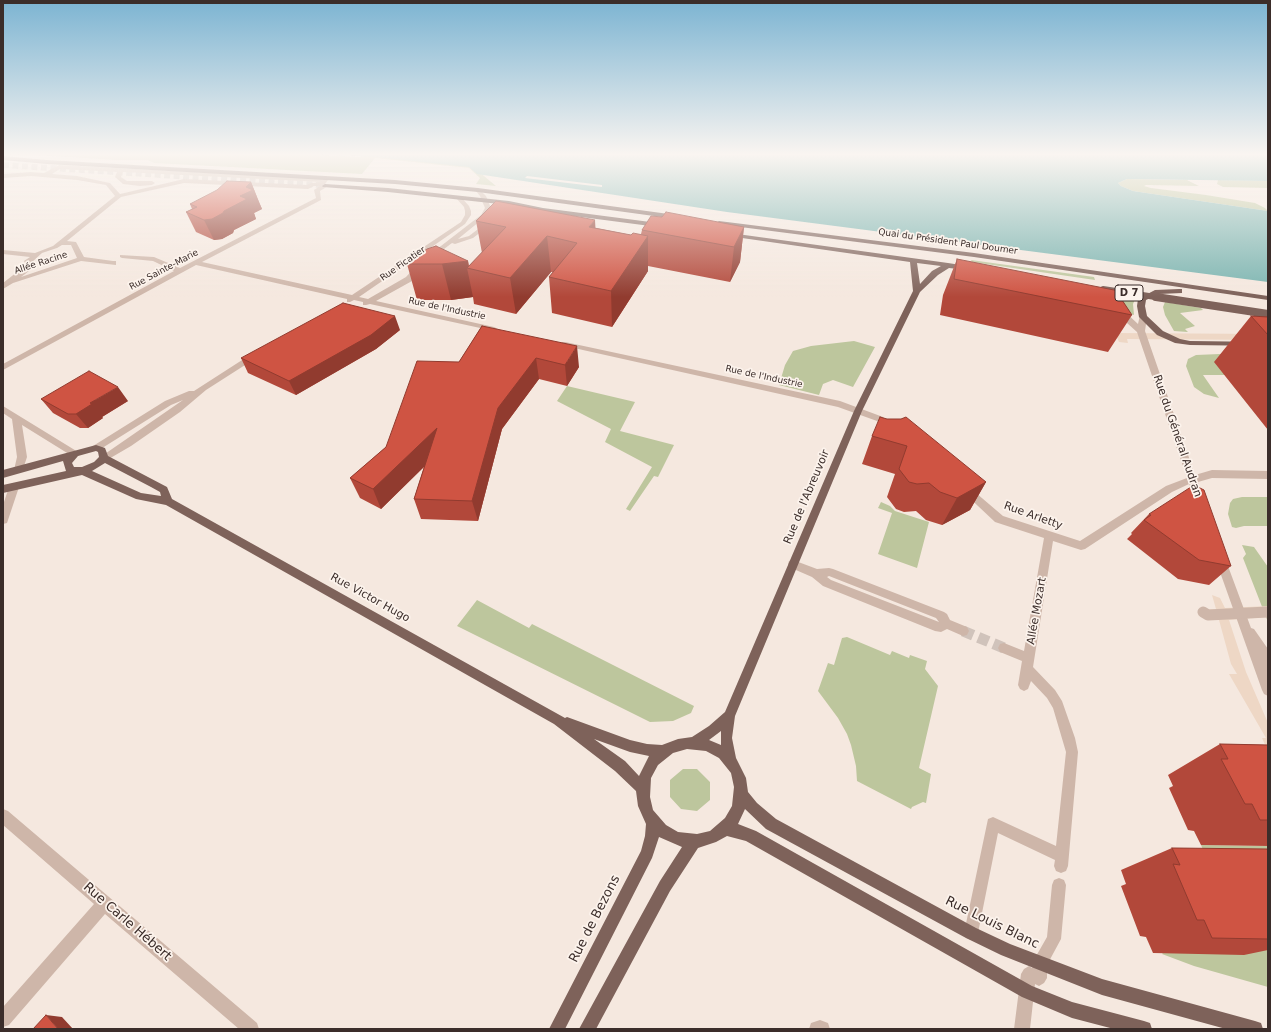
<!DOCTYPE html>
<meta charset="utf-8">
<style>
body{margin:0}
#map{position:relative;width:1271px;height:1032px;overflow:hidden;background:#f5e8df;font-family:"DejaVu Sans",sans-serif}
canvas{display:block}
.frame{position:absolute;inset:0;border:4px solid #3b2d2a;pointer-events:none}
</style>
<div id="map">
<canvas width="1271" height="1032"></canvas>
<div class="frame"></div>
</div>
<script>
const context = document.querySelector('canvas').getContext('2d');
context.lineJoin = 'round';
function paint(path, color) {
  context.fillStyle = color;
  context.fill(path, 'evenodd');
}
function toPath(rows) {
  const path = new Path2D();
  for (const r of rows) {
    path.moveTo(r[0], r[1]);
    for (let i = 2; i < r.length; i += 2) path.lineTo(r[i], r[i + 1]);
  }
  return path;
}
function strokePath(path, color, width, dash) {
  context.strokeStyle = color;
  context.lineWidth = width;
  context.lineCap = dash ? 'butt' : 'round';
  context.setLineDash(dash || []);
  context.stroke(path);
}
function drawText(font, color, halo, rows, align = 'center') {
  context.font = font + ' "DejaVu Sans",sans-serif';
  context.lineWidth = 3.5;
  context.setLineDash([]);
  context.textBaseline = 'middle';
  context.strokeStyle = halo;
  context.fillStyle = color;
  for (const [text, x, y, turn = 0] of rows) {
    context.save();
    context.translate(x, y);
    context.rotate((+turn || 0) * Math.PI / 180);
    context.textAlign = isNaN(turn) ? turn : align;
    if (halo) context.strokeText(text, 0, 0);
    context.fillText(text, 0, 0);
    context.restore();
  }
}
paint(toPath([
 [3,153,287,153,361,157,364,154,472,166,496,186,476,184,480,178,469,168,375,158,362,174,154,163,148,160,115,160],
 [1127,179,1187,180,1199,186,1146,185,1144,186,1151,188,1206,195,1255,203,1265,208,1268,211,1133,191,1121,186,1118,183],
 [1218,180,1268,181,1268,188,1223,187,1217,184],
 [971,260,1094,277,1095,280,972,262],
 [1113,294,1136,297,1133,304,1134,315,1127,312],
 [1165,302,1201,308,1203,310,1180,313,1195,326,1185,329,1188,332,1174,331,1165,315,1163,307],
 [854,341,875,347,853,387,833,380,823,384,819,395,779,385,785,365,793,351,811,346],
 [1268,352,1225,375,1203,375,1219,398,1204,394,1194,387,1186,366,1188,359,1196,355],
 [567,386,635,402,620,431,674,445,658,477,654,476,630,511,626,509,652,467,605,442,611,429,557,401],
 [1242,497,1268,497,1268,526,1244,526,1236,528,1232,527,1228,514,1230,503,1233,499],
 [881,502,890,506,895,511,929,522,917,568,878,554,892,513,878,508],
 [1242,545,1254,547,1268,567,1268,622,1243,558,1246,554],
 [477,600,529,628,532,624,694,706,691,713,673,721,650,722,457,626],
 [847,637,890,655,892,651,909,658,910,655,927,661,925,669,938,686,919,768,931,774,926,803,923,802,912,807,911,809,857,781,856,766,851,745,847,734,838,718,818,691,828,663,834,665,842,638],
 [683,769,697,769,710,782,710,800,697,811,681,809,670,797,670,780],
 [1201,845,1268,846,1268,987,1194,966,1162,954,1219,887]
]), '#bdc69d');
paint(toPath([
 [1115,333,1268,334,1268,340,1127,339,1128,343,1119,342],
 [1212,595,1220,598,1225,608,1268,606,1268,617,1229,620,1246,672,1268,723,1268,755,1267,749,1262,738,1266,738,1229,674,1237,674,1231,664,1219,620,1211,620,1204,610,1216,609]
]), '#eed7c5');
paint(toPath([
 [297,153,1268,153,1268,181,1127,179,1118,183,1121,186,1133,191,1268,211,1268,282,727,212,477,174,469,167,376,157]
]), '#7bb4b0');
paint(toPath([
 [527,176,602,185,602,187,525,178]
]), '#f5e8df');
strokePath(toPath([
 [963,631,1004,648]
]), '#d0c3bb', 11, [11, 5.5]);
strokePath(toPath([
 [3,165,320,185]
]), '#d0c3bb', 6, [6, 3.5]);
paint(toPath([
 [59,165,327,179,328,180,325,184,328,186,320,191,321,200,202,262,352,295,461,222,465,215,465,211,464,207,456,198,461,197,469,206,471,211,471,215,465,224,359,297,368,299,406,277,416,266,419,266,423,268,412,281,376,301,494,327,498,329,494,331,370,304,366,305,363,305,363,302,354,300,350,302,347,302,347,299,196,265,3,370,3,364,174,271,153,261,122,258,120,257,120,255,154,257,180,268,316,198,314,190,320,186,314,186,308,189,184,183,121,197,67,241,76,242,84,257,113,261,116,261,116,265,81,261,13,283,3,289,3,283,26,265,24,261,30,257,3,254,3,250,35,253,53,246,115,196,106,185,77,180,31,176,3,178,3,174,31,172,44,173,59,165],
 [60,169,117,172,115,177,123,184,140,186,152,185,155,183,152,181,127,181,121,177,123,172,321,182,311,183,307,185,184,179,120,194,110,183,77,176,52,174,60,169],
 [62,245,71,245,77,258,21,277,33,268,34,266,32,262,42,253,57,248,62,245],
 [478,188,486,196,491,208,485,217,458,239,469,236,486,223,490,223,490,225,473,238,455,244,452,243,432,258,428,258,428,256,481,215,485,208,480,196,475,190,478,188],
 [1117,310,1123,310,1138,324,1140,315,1146,315,1147,317,1145,331,1195,475,1212,470,1268,471,1268,479,1212,478,1198,482,1199,485,1197,488,1191,488,1189,484,1172,492,1085,549,1081,550,1053,541,1033,667,1055,690,1062,701,1075,738,1078,752,1068,866,1066,871,1061,873,1056,871,1054,866,1055,860,998,833,978,933,976,938,971,940,966,938,964,933,988,819,993,817,1056,846,1066,752,1053,708,1047,698,1031,681,1028,689,1024,691,1020,689,1018,685,1022,661,1000,652,998,648,1000,644,1004,643,1024,651,1044,538,995,522,961,490,963,487,966,486,969,487,1003,516,1080,541,1166,486,1187,478,1137,332,1117,314,1117,310],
 [562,342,565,342,840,401,883,417,893,426,889,429,886,428,877,421,838,407,565,346,562,346,562,342],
 [253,353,256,354,256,358,206,390,180,412,131,446,107,460,101,460,99,458,183,400,171,405,99,450,93,450,91,448,93,446,165,401,189,391,194,391,253,353],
 [3,406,78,452,80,454,78,456,72,456,22,425,27,457,22,472,16,472,14,470,17,457,12,419,3,413,3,406],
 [14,483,17,484,19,487,7,523,3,524,3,505,9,487,11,484,14,483],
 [1220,554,1224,555,1225,558,1251,628,1254,629,1268,649,1268,696,1264,694,1262,690,1215,558,1216,555,1220,554],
 [793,560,817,569,829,568,833,569,944,612,947,614,950,620,967,627,969,631,967,635,963,636,947,629,941,632,935,631,823,586,812,577,789,567,788,564,789,561,793,560],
 [829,576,936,618,939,622,831,580,827,577,829,576],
 [3,809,8,811,257,1023,259,1029,239,1029,105,914,9,1025,3,1027,3,1007,94,904,3,825,3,809],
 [1059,878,1064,880,1066,885,1061,939,1047,965,1047,978,1044,983,1039,986,1035,984,1030,1029,1014,1029,1021,974,1024,969,1029,966,1032,968,1035,958,1047,937,1052,885,1054,880,1059,878],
 [820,1020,828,1023,830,1029,809,1029,811,1023,820,1020]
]), '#ceb6a9');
paint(toPath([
 [3,156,47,160,395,180,478,188,676,215,679,217,676,219,478,192,395,184,47,164,3,160,3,156],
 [325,184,388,188,509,201,543,208,658,223,661,225,658,227,543,212,509,205,388,192,323,187,322,186,325,184],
 [719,221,974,253,1268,296,1268,300,974,257,717,224,716,223,719,221],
 [730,233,948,263,967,266,971,268,967,270,949,268,938,275,920,292,862,411,735,716,732,738,736,758,746,778,748,792,757,803,776,819,976,928,1010,944,1102,979,1255,1021,1261,1023,1263,1029,1226,1029,1102,995,1001,955,966,938,766,829,745,809,738,824,756,831,1032,986,1072,1002,1144,1021,1150,1023,1152,1029,1114,1029,1072,1018,1022,997,746,841,727,836,716,842,698,848,670,891,596,1029,579,1029,660,881,682,847,659,837,652,858,565,1029,549,1029,641,851,645,836,646,824,638,806,636,791,615,771,554,724,166,505,136,499,82,475,3,493,3,485,66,471,63,461,3,478,3,470,96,445,105,448,108,456,167,487,172,499,565,718,567,717,630,740,647,744,662,745,678,739,692,737,709,726,725,712,854,411,913,291,910,262,728,236,728,234,730,233],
 [917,263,941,266,932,271,920,284,917,263],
 [96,451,98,452,99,457,94,462,82,467,74,467,72,463,78,456,96,451],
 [105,463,151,487,160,492,161,496,141,493,92,471,105,463],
 [721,731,721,745,709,740,721,731],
 [594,739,630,752,649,756,639,776,625,761,594,739],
 [687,749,706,751,719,758,731,773,734,787,732,806,725,818,710,831,697,834,678,832,666,825,653,810,650,797,651,778,658,765,673,753,687,749],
 [1179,289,1182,289,1182,293,1159,294,1146,300,1145,306,1147,316,1163,331,1180,339,1190,341,1268,342,1268,346,1190,345,1175,343,1157,335,1139,317,1137,306,1138,299,1155,290,1179,289]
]), '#7e625a');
strokePath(toPath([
 [1203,612,1208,615,1268,612]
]), '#ceb6a9', 11);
strokePath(toPath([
 [1103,289,1162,298]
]), '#7e625a', 6);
strokePath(toPath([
 [1156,297,1268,314]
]), '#7e625a', 8);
paint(toPath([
 [251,182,259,202,262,209,254,213,256,219,234,230,233,233,222,239,214,240,196,232,186,212,192,209,190,204],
 [662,217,744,227,740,262,730,282,648,266,648,271,612,327,552,313,549,277,553,272,551,272,516,314,474,304,473,297,451,300,417,300,407,264,468,261,469,266,482,253,476,221,596,228,631,235,641,234,642,230],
 [957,259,1132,315,1108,352,940,315,943,295],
 [1251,316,1268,317,1268,430,1214,362],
 [482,326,579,367,567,386,539,379,502,429,478,521,421,519,414,499,424,467,381,509,360,498,350,478,386,447,459,362],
 [400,330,376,349,296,395,248,373,241,358],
 [41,399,128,401,102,417,103,418,88,428,80,428,53,413],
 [887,419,986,482,970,510,942,525,926,520,916,511,904,512,896,509,887,497,895,474,862,464,872,436],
 [1149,514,1231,566,1209,585,1178,579,1127,539,1132,534,1131,533],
 [1220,744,1268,745,1268,846,1201,845,1194,831,1188,830,1169,788,1173,786,1168,775],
 [1172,848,1268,851,1268,950,1244,955,1153,953,1146,937,1140,936,1121,886,1126,884,1121,870]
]), '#b2483a');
paint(toPath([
 [251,182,259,202,262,209,254,213,256,219,234,230,233,233,222,239,214,240,204,220,224,211,240,196,246,187],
 [595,220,597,255,589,227],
 [744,227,740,262,730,282,734,247],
 [547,236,551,272,516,314,510,278],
 [648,236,648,271,612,327,611,291],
 [468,261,469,269,467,268,473,297,451,300,442,264],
 [395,316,400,330,376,349,296,395,289,381],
 [577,346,579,367,567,386,565,365],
 [536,358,539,379,502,429,478,521,472,501,498,408],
 [118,387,128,401,102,417,103,418,88,428,76,414,90,403],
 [437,428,443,448,381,509,373,489],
 [986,482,970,510,942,525,957,498],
 [46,1015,62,1017,73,1029,58,1029]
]), '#913b2f');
const building = toPath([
 [227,181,251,182,246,187,253,190,240,196,247,199,224,211,223,213,212,219,204,220,186,212,197,207,190,204,217,190,227,181],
 [496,201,595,220,589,227,631,235,633,233,648,236,611,291,549,277,577,243,547,236,510,278,467,268,506,227,476,221,496,201],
 [666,212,744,227,734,247,642,230,651,216,662,217,666,212],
 [436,246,468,261,442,264,407,264,427,249,436,246],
 [957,259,1119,291,1120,297,1132,315,954,279,957,259],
 [343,303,395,316,371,335,289,381,241,358,343,303],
 [1251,316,1268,317,1268,335,1251,316],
 [482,326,577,346,565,365,536,358,498,408,472,501,414,499,437,428,373,489,350,478,386,447,417,361,459,362,482,326],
 [89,371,118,387,90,403,92,404,76,414,68,414,41,399,89,371],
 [880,417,887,419,901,419,906,417,986,482,957,498,940,492,929,483,917,484,909,482,899,469,907,446,872,436,880,417],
 [1194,485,1204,490,1231,566,1199,560,1144,520,1151,515,1149,514,1194,485],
 [1220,744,1268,745,1268,820,1260,820,1252,804,1245,804,1221,759,1228,759,1220,744],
 [1172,848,1267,849,1268,851,1268,939,1212,938,1204,920,1197,920,1173,864,1180,865,1172,848],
 [46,1015,58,1029,33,1029,46,1015]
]);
paint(building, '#cf5443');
strokePath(building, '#913b2f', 1);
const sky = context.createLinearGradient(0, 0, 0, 297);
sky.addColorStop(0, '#7cb4d2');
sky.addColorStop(0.52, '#faf5f1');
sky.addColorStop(1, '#faf5f100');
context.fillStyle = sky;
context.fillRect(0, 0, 1271, 297);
drawText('9px', '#3b2d2a', '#fcf3ec', [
 ["Quai du Président Paul Doumer",948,242,8],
 ["Allée Racine",41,263,-18],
 ["Rue Ficatier",403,264,-35],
 ["Rue Sainte-Marie",164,270,-28],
 ["Rue de l'Industrie",447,309,12],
 ["Rue de l'Industrie",764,377,12]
]);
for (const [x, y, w] of [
 [1129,293,28]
]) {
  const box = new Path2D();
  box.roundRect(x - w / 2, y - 8, w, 16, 3);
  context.fillStyle = '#fcf3ec';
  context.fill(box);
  strokePath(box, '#3b2d2a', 1);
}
drawText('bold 10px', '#3b2d2a', null, [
 ["D 7",1129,293]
]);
drawText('11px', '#3b2d2a', '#fcf3ec', [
 ["Rue du Général Audran",1177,436,71],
 ["Rue de l'Abreuvoir",807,497,-67],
 ["Rue Arletty",1033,516,20],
 ["Rue Victor Hugo",370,598,29],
 ["Allée Mozart",1037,611,-80]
]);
drawText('13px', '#3b2d2a', '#fcf3ec', [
 ["Rue de Bezons",595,919,-63],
 ["Rue Carle Hébert",127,922,41],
 ["Rue Louis Blanc",992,923,26]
]);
</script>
